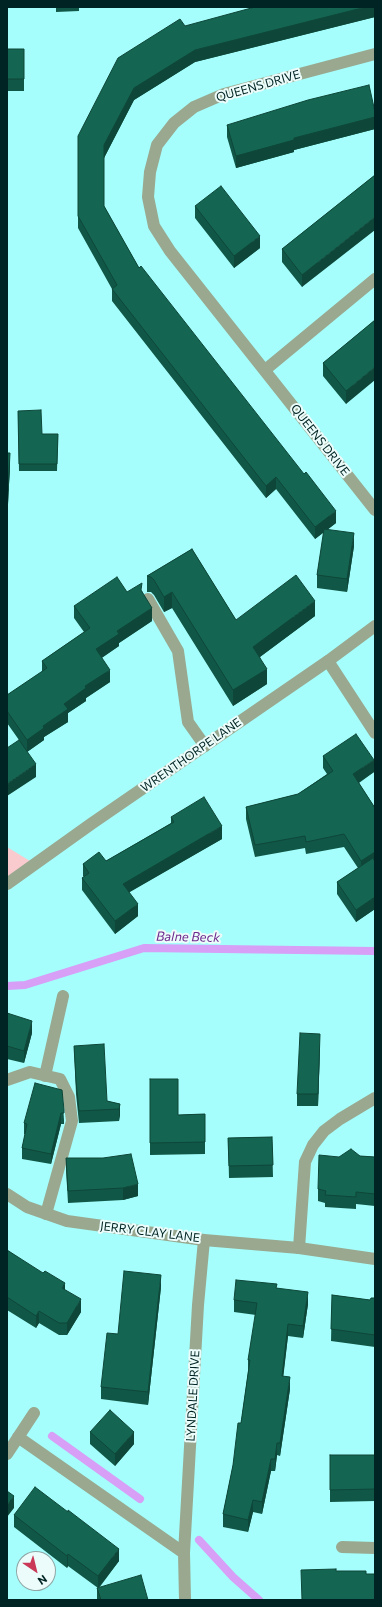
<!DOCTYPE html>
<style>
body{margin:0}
#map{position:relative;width:382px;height:1607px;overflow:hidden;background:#a5fefb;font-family:Commissioner,sans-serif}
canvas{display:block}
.frame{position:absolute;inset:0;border:8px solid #002423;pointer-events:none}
.north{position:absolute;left:16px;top:1551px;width:40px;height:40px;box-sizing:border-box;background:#ecfcfb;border:1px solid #8ea6a5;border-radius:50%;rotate:145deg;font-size:11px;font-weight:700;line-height:16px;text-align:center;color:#002423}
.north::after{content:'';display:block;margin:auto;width:14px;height:18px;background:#ca3a58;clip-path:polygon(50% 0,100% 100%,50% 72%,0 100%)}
</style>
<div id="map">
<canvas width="382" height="1607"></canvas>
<div class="frame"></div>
<div class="north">N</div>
</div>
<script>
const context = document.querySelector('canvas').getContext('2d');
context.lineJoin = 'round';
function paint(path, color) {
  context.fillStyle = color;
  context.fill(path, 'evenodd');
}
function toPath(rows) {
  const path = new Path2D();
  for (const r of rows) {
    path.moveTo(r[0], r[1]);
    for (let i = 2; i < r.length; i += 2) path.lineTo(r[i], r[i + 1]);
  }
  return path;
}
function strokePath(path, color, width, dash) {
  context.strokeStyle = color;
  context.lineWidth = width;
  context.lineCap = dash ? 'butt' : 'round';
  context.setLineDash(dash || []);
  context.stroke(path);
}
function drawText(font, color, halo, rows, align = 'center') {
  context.font = font + ' Commissioner,sans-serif';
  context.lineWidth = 4;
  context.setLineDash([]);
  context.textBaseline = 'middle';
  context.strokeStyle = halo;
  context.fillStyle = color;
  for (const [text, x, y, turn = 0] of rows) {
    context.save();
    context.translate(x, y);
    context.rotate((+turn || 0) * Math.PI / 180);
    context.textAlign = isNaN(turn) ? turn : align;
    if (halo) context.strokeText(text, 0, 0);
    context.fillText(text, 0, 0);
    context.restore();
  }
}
paint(toPath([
 [7,847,35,864,7,884]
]), '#f9cbce');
strokePath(toPath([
 [7,986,25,985,144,948,375,951],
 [52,1436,140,1499],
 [199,1540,233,1577,259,1600]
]), '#d79ff6', 8);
strokePath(toPath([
 [148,599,178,651,188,722,205,746],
 [45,1076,63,996],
 [7,1080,30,1072,60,1079,69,1097,72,1121,46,1214]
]), '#99a88f', 12);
strokePath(toPath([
 [375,54,224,94,194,107,174,123,157,145,150,172,148,197,154,226,170,251,375,510],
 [265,370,375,279],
 [328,661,375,733],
 [299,1248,305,1162,313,1145,324,1131,340,1119,375,1098],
 [18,1437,184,1553],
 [7,1454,34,1413],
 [342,1547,375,1548],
 [185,1600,184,1553,198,1305,204,1240]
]), '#99a88f', 12);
strokePath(toPath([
 [7,884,91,824,328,661,375,626],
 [7,1194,27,1207,67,1221,204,1240,299,1248,375,1259]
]), '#99a88f', 12);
paint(toPath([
 [56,7,79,7,79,11,56,12],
 [375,7,375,17,195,62,134,100,104,158,104,206,139,268,336,523,327,530,354,546,347,592,317,588,317,575,324,532,315,539,276,489,266,498,112,301,112,289,78,228,78,136,185,26],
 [7,49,24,49,24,91,7,91],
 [375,112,375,129,294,150,294,152,236,168,227,137,227,125],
 [375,175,302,287,282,262,282,249],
 [195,206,260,248,234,268,195,218],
 [375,320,346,404,323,376,323,363],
 [18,411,42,434,58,434,57,471,19,471],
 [7,453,10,465,8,504,7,504],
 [192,549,236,620,315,616,260,657,267,684,233,706,172,608,164,612,154,595,151,592,147,592,147,576],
 [142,591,152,621,119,643,119,646,101,658,110,682,86,698,86,701,68,713,68,722,44,737,44,740,27,752,36,777,19,740,7,723,7,695,42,672,42,661,84,632,74,618,74,606,127,592],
 [323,756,374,772,359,783,375,808,375,909,356,922,337,894,337,882,358,868,344,847,306,854,305,848,255,857,246,819,246,807,298,794,327,774,323,768],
 [171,817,222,839,129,892,138,916,115,934,82,890,82,878,84,877,83,876,83,864,106,861,171,823],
 [7,1013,32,1033,24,1063,7,1059],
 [74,1046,107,1101,120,1104,119,1121,79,1123,76,1094],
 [320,1046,318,1106,297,1106,297,1094],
 [150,1079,178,1115,205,1114,205,1154,150,1155],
 [62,1090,64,1120,64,1124,61,1124,51,1164,22,1159,22,1148,25,1134,24,1134,24,1123],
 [272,1137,273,1177,229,1178,228,1138],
 [360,1156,375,1157,375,1206,356,1204,356,1209,325,1207,325,1203,318,1201,318,1189,339,1157],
 [66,1158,103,1158,138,1196,123,1200,68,1203,66,1170],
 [7,1250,65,1290,81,1312,67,1335,59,1335,39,1323,36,1328,7,1310],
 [161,1287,148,1405,101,1399,101,1387],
 [277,1288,308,1304,303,1338,288,1336,283,1376,290,1389,280,1456,277,1455,275,1471,271,1471,262,1514,253,1512,248,1532,223,1527,223,1514,233,1465,241,1423,248,1372,248,1360,256,1315,234,1312,234,1300],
 [332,1295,370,1300,375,1298,375,1347,331,1341],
 [90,1432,134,1444,115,1466,90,1444],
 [330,1455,375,1455,375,1501,330,1502],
 [14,1515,119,1561,99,1588,148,1600,97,1600,97,1588,98,1588,68,1566,67,1568,14,1527]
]), '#115747');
paint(toPath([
 [366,7,375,7,375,17,195,62,134,100,104,158,104,145,134,88,195,50],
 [375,117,375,129,294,150,294,152,236,168,236,156,294,138],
 [375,217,375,230,302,287,302,275],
 [260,236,260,248,234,268,234,256],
 [375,367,375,380,346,404,346,391],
 [10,453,10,465,8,504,8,491],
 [276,477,276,489,266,498,266,486],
 [336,511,336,523,315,539,315,527],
 [354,533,354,546,347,592,347,579],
 [172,592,172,608,164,612,164,597],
 [315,601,315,616,253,662,253,647],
 [152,608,152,621,119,643,119,646,96,662,96,649,117,631],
 [267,669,267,684,233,706,233,690],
 [110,670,110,682,86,698,86,701,68,713,68,722,44,737,44,740,27,752,27,740,43,726,64,704,85,686],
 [374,760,374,772,353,786,353,774],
 [36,764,36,777,7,796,7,784],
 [222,826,222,839,123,896,123,884],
 [375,852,375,864,361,873,361,861],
 [375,897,375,909,356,922,356,910],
 [138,904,138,916,115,934,115,921],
 [32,1021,32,1033,24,1063,24,1051],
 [320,1034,320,1046,318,1106,318,1094],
 [120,1104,120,1116,119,1121,119,1109],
 [61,1113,61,1124,51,1164,51,1154],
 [138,1184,138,1196,123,1200,123,1188],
 [161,1275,161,1287,148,1405,148,1392],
 [65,1283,65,1296,62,1288],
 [308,1292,308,1304,303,1338,303,1326],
 [81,1299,81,1312,67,1335,67,1323],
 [39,1311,39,1323,36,1328,36,1316],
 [288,1324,288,1336,282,1388,282,1376],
 [290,1377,290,1389,280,1456,280,1443],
 [134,1432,134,1444,115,1466,115,1454],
 [277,1443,277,1455,275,1471,275,1459],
 [271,1459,271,1471,262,1514,262,1502],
 [14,1496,14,1508,7,1517,7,1505],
 [253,1500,253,1512,248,1532,248,1520],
 [119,1549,119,1561,98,1588,98,1576],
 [68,1554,68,1566,67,1568,67,1556]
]), '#0e4739');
const building = toPath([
 [255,7,366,7,195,50,134,88,104,145,104,206,139,268,141,266,304,474,306,472,336,511,315,527,276,477,266,486,112,289,117,285,78,216,78,136,118,58,180,19,185,26,255,7],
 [7,49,24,49,24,79,7,79,7,49],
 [369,85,375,112,375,117,294,138,294,140,236,156,227,125,308,100,369,85],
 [375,175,375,217,302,275,282,249,375,175],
 [221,186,260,236,234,256,195,206,221,186],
 [375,320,375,367,346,391,323,363,375,320],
 [41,410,42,434,58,434,57,464,19,464,18,411,41,410],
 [7,453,10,453,8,491,7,491,7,453],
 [324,529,354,533,347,579,317,575,324,529],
 [192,549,236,620,296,575,315,601,253,647,267,669,233,690,172,592,164,597,154,580,151,577,147,576,192,549],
 [117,577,127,592,142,583,141,590,152,608,117,631,119,634,96,649,110,670,85,686,86,688,64,704,68,709,43,726,44,728,27,740,7,711,7,695,47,668,42,661,90,628,74,606,117,577],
 [356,734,374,760,353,774,375,808,375,852,361,861,344,834,306,842,305,836,255,845,246,807,298,794,333,771,323,756,356,734],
 [19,740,36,764,7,784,7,748,19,740],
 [204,797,222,826,123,884,138,904,115,921,82,878,89,873,83,864,99,852,106,861,174,822,171,817,204,797],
 [373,858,375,862,375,897,356,910,337,882,373,858],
 [7,1013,32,1021,24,1051,7,1046,7,1013],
 [300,1033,320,1034,318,1094,297,1094,300,1033],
 [104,1044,107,1101,120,1104,119,1109,79,1111,76,1081,74,1046,104,1044],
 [150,1079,178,1079,178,1115,205,1114,205,1142,150,1143,150,1079],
 [35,1083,62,1090,64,1110,64,1113,61,1113,51,1154,22,1148,27,1124,24,1123,35,1083],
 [272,1137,273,1165,229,1166,228,1138,272,1137],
 [351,1149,360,1156,375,1157,375,1194,356,1192,356,1197,325,1195,326,1191,318,1189,319,1155,339,1157,351,1149],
 [131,1154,138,1184,123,1188,68,1191,66,1158,103,1158,131,1154],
 [7,1250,43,1273,45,1271,65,1283,62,1288,81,1299,67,1323,59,1323,39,1311,36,1316,7,1297,7,1250],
 [124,1271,161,1275,148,1392,101,1387,107,1333,118,1334,124,1271],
 [236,1280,277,1284,276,1288,308,1292,303,1326,288,1324,282,1376,290,1377,280,1443,277,1443,275,1459,271,1459,262,1502,253,1500,248,1520,223,1514,233,1465,238,1423,241,1423,250,1360,248,1360,257,1303,234,1300,236,1280],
 [332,1295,370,1300,371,1298,375,1298,375,1335,331,1329,332,1295],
 [110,1410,134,1432,115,1454,90,1432,110,1410],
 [330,1455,375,1455,375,1489,330,1490,330,1455],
 [35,1487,68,1512,68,1510,119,1549,98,1576,68,1554,67,1556,14,1515,35,1487],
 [7,1491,14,1496,7,1505,7,1491],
 [336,1569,336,1571,366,1571,366,1574,375,1574,375,1600,302,1600,301,1570,336,1569],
 [141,1575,148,1600,101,1600,97,1588,141,1575]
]);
paint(building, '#146552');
strokePath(building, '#0e4739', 1);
drawText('12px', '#002423', '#ecfcfb', [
 ["QUEENS DRIVE",258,86,-16],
 ["QUEENS DRIVE",320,440,52],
 ["WRENTHORPE LANE",191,755,-35],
 ["JERRY CLAY LANE",150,1232,7],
 ["LYNDALE DRIVE",193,1396,-87]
]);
drawText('italic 13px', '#6e298e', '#ecfcfb', [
 ["Balne Beck",188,937,1]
]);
</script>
